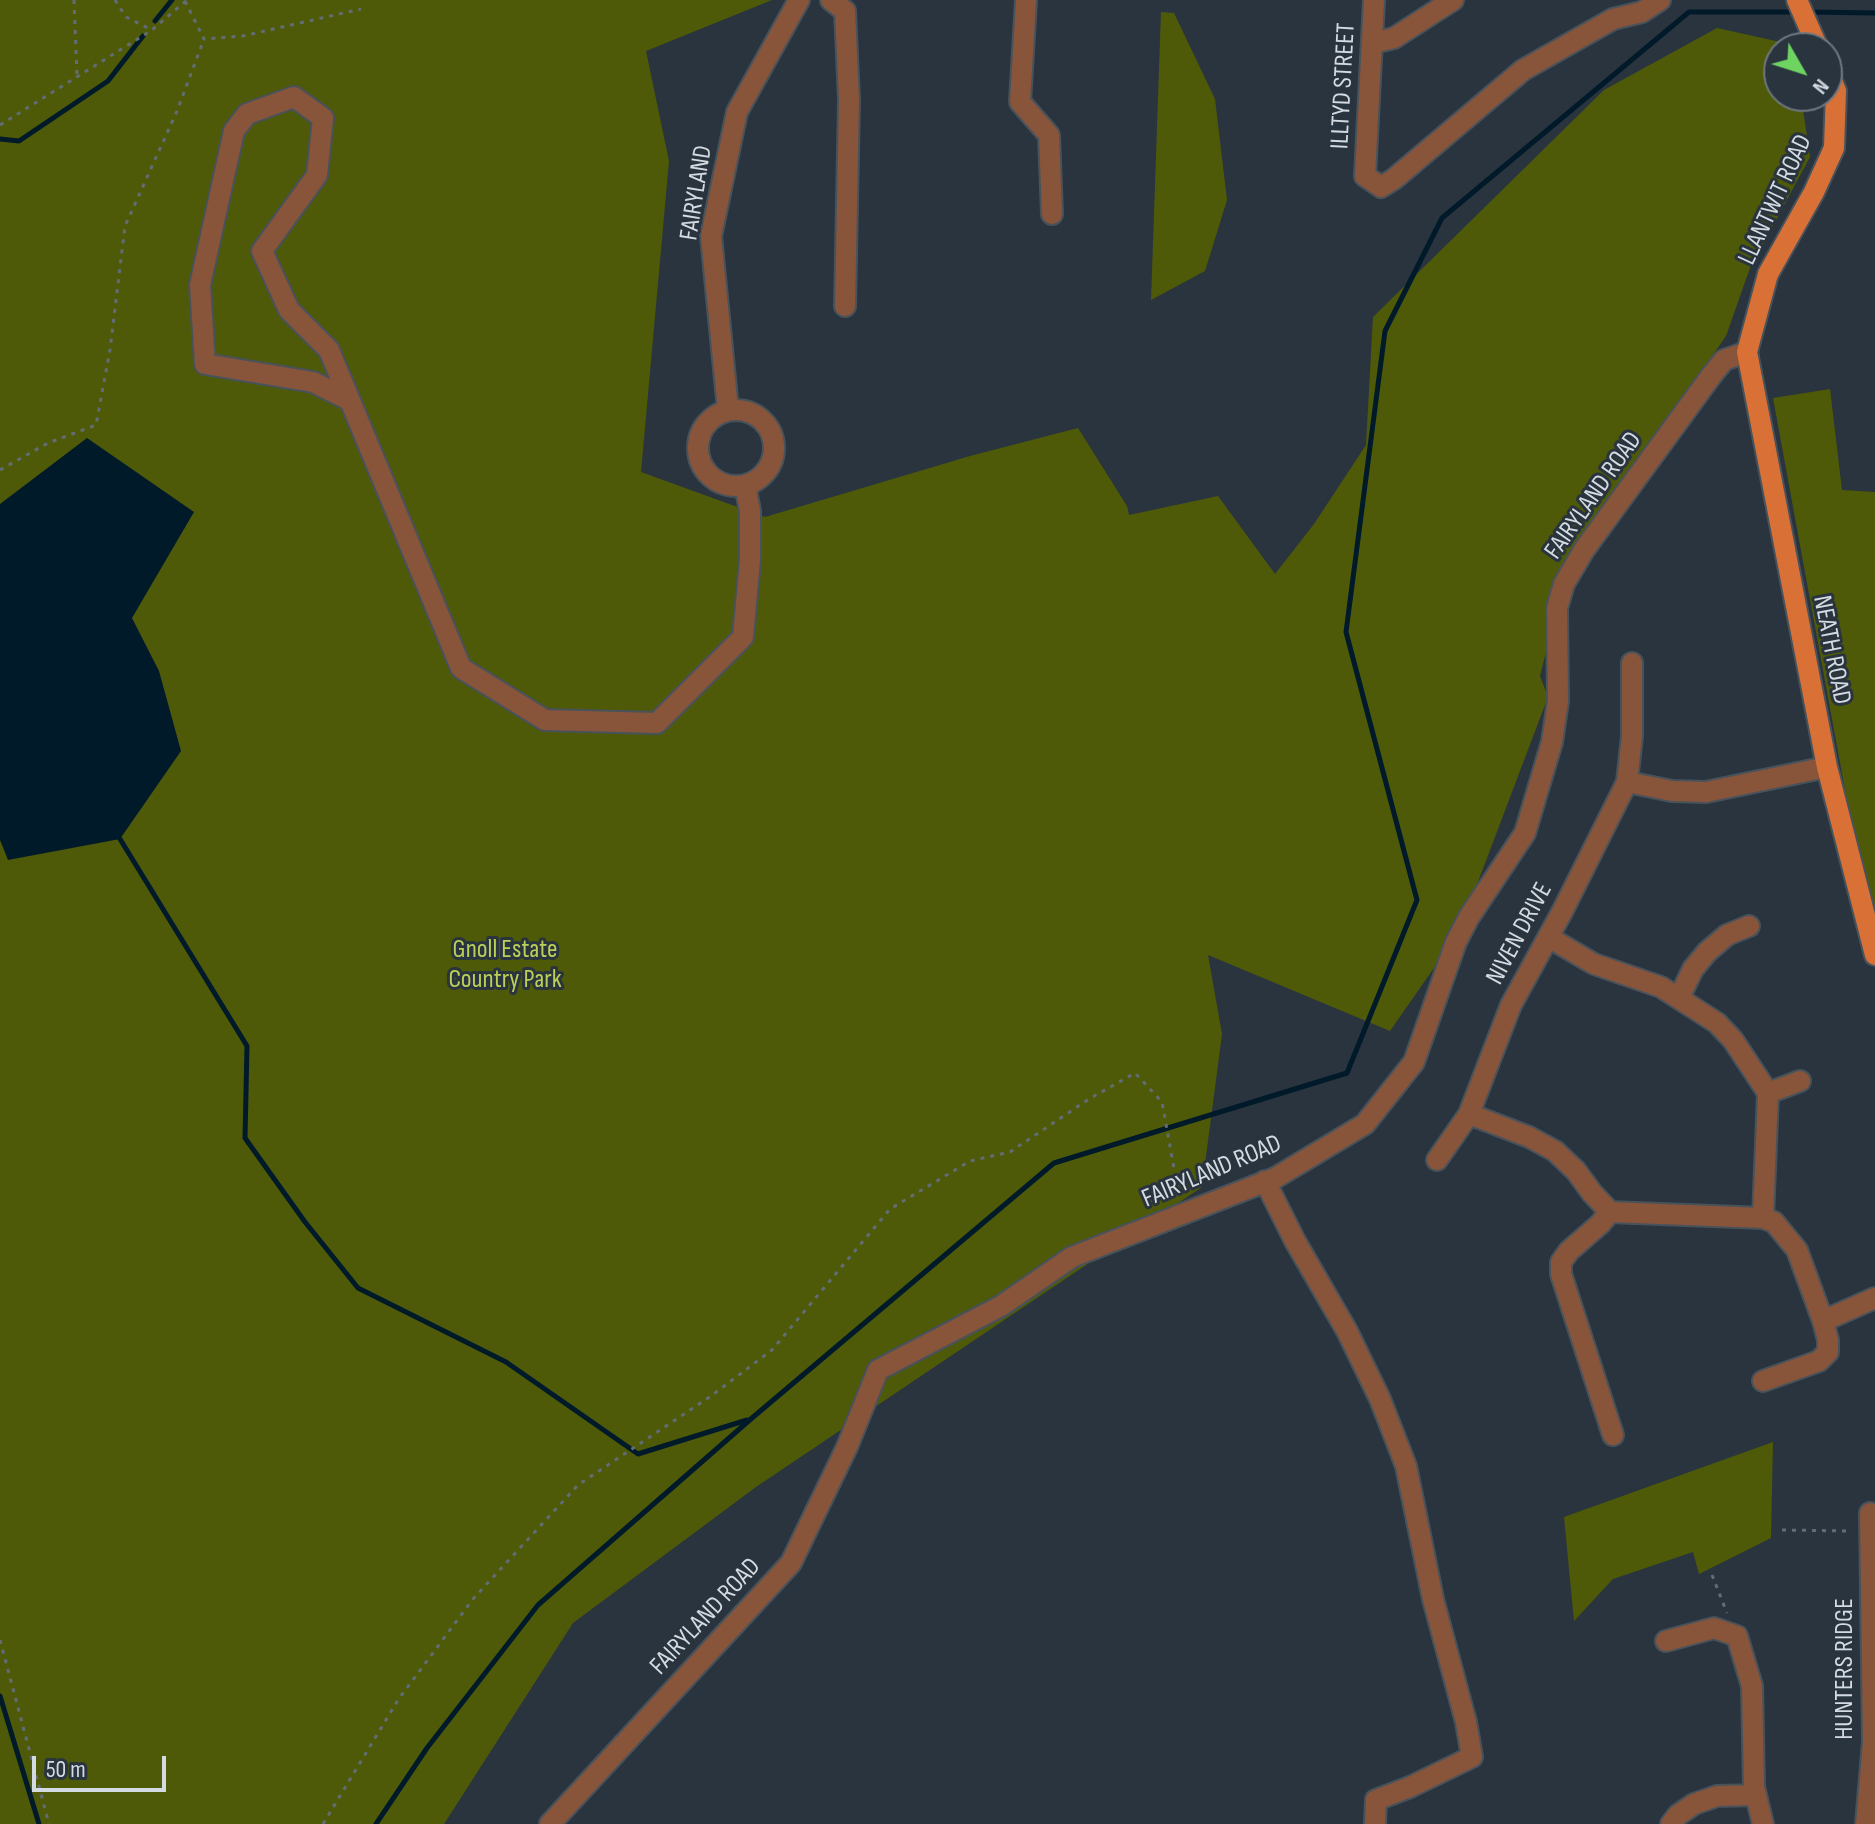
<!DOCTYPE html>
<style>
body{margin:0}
#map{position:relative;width:1875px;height:1824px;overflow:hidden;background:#29343e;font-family:"Sofia Sans Condensed",sans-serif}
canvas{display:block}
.north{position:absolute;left:1763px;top:32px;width:80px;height:80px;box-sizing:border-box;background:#29343e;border:2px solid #6d767f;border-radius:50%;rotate:129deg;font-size:22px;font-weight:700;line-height:32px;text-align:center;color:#d4dae1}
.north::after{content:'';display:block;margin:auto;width:28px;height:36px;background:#6dd361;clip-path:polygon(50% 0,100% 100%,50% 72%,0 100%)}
.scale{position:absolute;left:32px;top:1756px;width:134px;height:36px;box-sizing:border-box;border:4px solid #d4dae1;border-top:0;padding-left:10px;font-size:24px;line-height:28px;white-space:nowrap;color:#d4dae1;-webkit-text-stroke:6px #29343e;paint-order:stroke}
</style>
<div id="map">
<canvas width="1875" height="1824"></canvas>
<div class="north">N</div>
<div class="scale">50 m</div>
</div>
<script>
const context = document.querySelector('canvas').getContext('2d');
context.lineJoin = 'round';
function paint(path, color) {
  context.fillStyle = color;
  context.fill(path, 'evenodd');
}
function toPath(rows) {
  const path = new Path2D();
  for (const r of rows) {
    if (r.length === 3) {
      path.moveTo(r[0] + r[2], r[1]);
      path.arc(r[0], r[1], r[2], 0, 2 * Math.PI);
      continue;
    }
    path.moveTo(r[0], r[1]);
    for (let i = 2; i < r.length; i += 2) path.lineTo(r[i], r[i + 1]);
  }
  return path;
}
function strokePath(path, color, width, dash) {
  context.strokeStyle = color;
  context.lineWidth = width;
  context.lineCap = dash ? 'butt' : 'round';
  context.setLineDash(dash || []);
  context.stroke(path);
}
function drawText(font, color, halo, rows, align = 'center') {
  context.font = font + ' "Sofia Sans Condensed",sans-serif';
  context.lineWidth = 6;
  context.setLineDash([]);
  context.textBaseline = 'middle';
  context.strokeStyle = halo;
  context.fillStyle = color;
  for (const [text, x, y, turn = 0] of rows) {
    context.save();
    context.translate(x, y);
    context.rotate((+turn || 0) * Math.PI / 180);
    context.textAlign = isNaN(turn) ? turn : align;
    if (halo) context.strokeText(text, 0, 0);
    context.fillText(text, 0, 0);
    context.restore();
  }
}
paint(toPath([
 [0,0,772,0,646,51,669,161,641,472,765,517,970,456,1078,428,1127,506,1129,515,1218,496,1275,574,1314,524,1366,445,1373,317,1604,90,1717,28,1794,45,1794,48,1779,48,1779,96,1801,96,1810,157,1750,268,1726,336,1568,564,1540,676,1548,697,1459,932,1390,1031,1208,955,1222,1034,1202,1187,756,1487,573,1623,444,1824,0,1824],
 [1161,12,1174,13,1215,99,1227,200,1205,271,1151,300],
 [1830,389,1842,490,1875,492,1875,916,1852,828,1773,398],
 [1773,1442,1771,1538,1699,1574,1693,1552,1613,1579,1574,1621,1564,1517]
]), '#4f5a09');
paint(toPath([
 [87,438,194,512,132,618,159,671,181,751,120,839,8,860,0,840,0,504]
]), '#001a2a');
strokePath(toPath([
 [1808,12,1875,13],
 [155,21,172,0],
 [0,139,19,141,108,81,143,36],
 [120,839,247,1046,245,1138,305,1222,358,1288,506,1362,638,1454,747,1420],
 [0,1696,39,1824],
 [376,1824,427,1748,538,1605,752,1418,1054,1163,1347,1073,1417,900,1346,632,1385,331,1442,218,1689,12,1798,12]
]), '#001a2a', 5);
const minor = toPath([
 [831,0,845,11,849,100,845,306],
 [1026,0,1020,102,1049,135,1052,214],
 [1374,0,1365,176,1381,187,1394,179,1523,70,1613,19,1642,12,1660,0],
 [1373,43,1394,38,1453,0],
 [349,400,313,382,205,364,200,285,234,131,247,114,294,97,323,118,317,175,262,251,289,310,329,350,461,668,545,720,657,723,743,637,750,560,750,511,745,485],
 [736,448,38],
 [728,410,711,236,737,112,799,0],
 [1632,663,1632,736,1627,782,1672,791,1706,792,1827,767],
 [1548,937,1594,964,1661,987,1717,1023,1733,1040,1768,1093,1763,1218],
 [1679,998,1693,969,1707,952,1727,935,1749,926],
 [1768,1093,1800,1081],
 [1469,1114,1529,1137,1555,1151,1576,1171,1592,1193,1610,1212,1763,1218,1774,1222,1797,1250,1823,1321,1828,1340,1828,1352,1819,1361,1763,1381],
 [1437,1160,1469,1114,1511,1005,1562,912,1627,782],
 [1265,1181,1295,1241,1347,1331,1380,1399,1406,1466,1433,1599,1466,1722,1472,1757,1410,1787,1376,1800,1375,1824],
 [1610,1212,1600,1224,1569,1251,1561,1262,1561,1274,1613,1435],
 [1823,1321,1875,1298],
 [1666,1641,1714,1628,1737,1636,1752,1686,1754,1787,1763,1824],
 [550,1824,791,1563,847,1447,878,1370,1001,1306,1072,1257,1275,1178,1365,1124,1414,1062,1456,942,1469,917,1525,833,1552,742,1558,701,1557,608,1564,584,1584,550,1711,376,1724,360,1747,352],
 [1671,1824,1678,1815,1694,1804,1717,1796,1756,1795],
 [1866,1824,1873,1742,1870,1513]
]);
const major = toPath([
 [1797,0,1818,48],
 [1827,69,1836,91,1834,148,1814,192,1768,274,1747,352,1827,767,1875,955]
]);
strokePath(minor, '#48525b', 24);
strokePath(major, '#48525b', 24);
strokePath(toPath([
 [74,0,77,76],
 [115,0,126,17,152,30,187,0],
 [185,1,204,39,243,36,361,9],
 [0,125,152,30],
 [0,470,48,443,96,425,110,350,125,226,177,111,204,39],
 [1782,1530,1850,1531],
 [1712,1575,1727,1613],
 [0,1640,49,1824],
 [323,1824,398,1700,473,1599,578,1485,711,1396,772,1350,890,1209,970,1161,1010,1152,1089,1099,1135,1073,1162,1102,1179,1196]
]), '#626c75', 3, [4, 6]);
strokePath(minor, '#88543a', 20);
strokePath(major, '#d97136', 20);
drawText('26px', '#d4dae1', '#29343e', [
 ["ILLTYD STREET",1344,86,-87],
 ["FAIRYLAND",697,193,-81],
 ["LLANTWIT ROAD",1776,200,-65],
 ["FAIRYLAND ROAD",1594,496,-55],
 ["NEATH ROAD",1831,650,79],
 ["NIVEN DRIVE",1520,934,-62],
 ["FAIRYLAND ROAD",1212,1172,-23],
 ["FAIRYLAND ROAD",706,1617,-47],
 ["HUNTERS RIDGE",1845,1669,-90]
]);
drawText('26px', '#bccf58', '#29343e', [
 ["Gnoll Estate",505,950],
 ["Country Park",505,980]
]);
</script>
